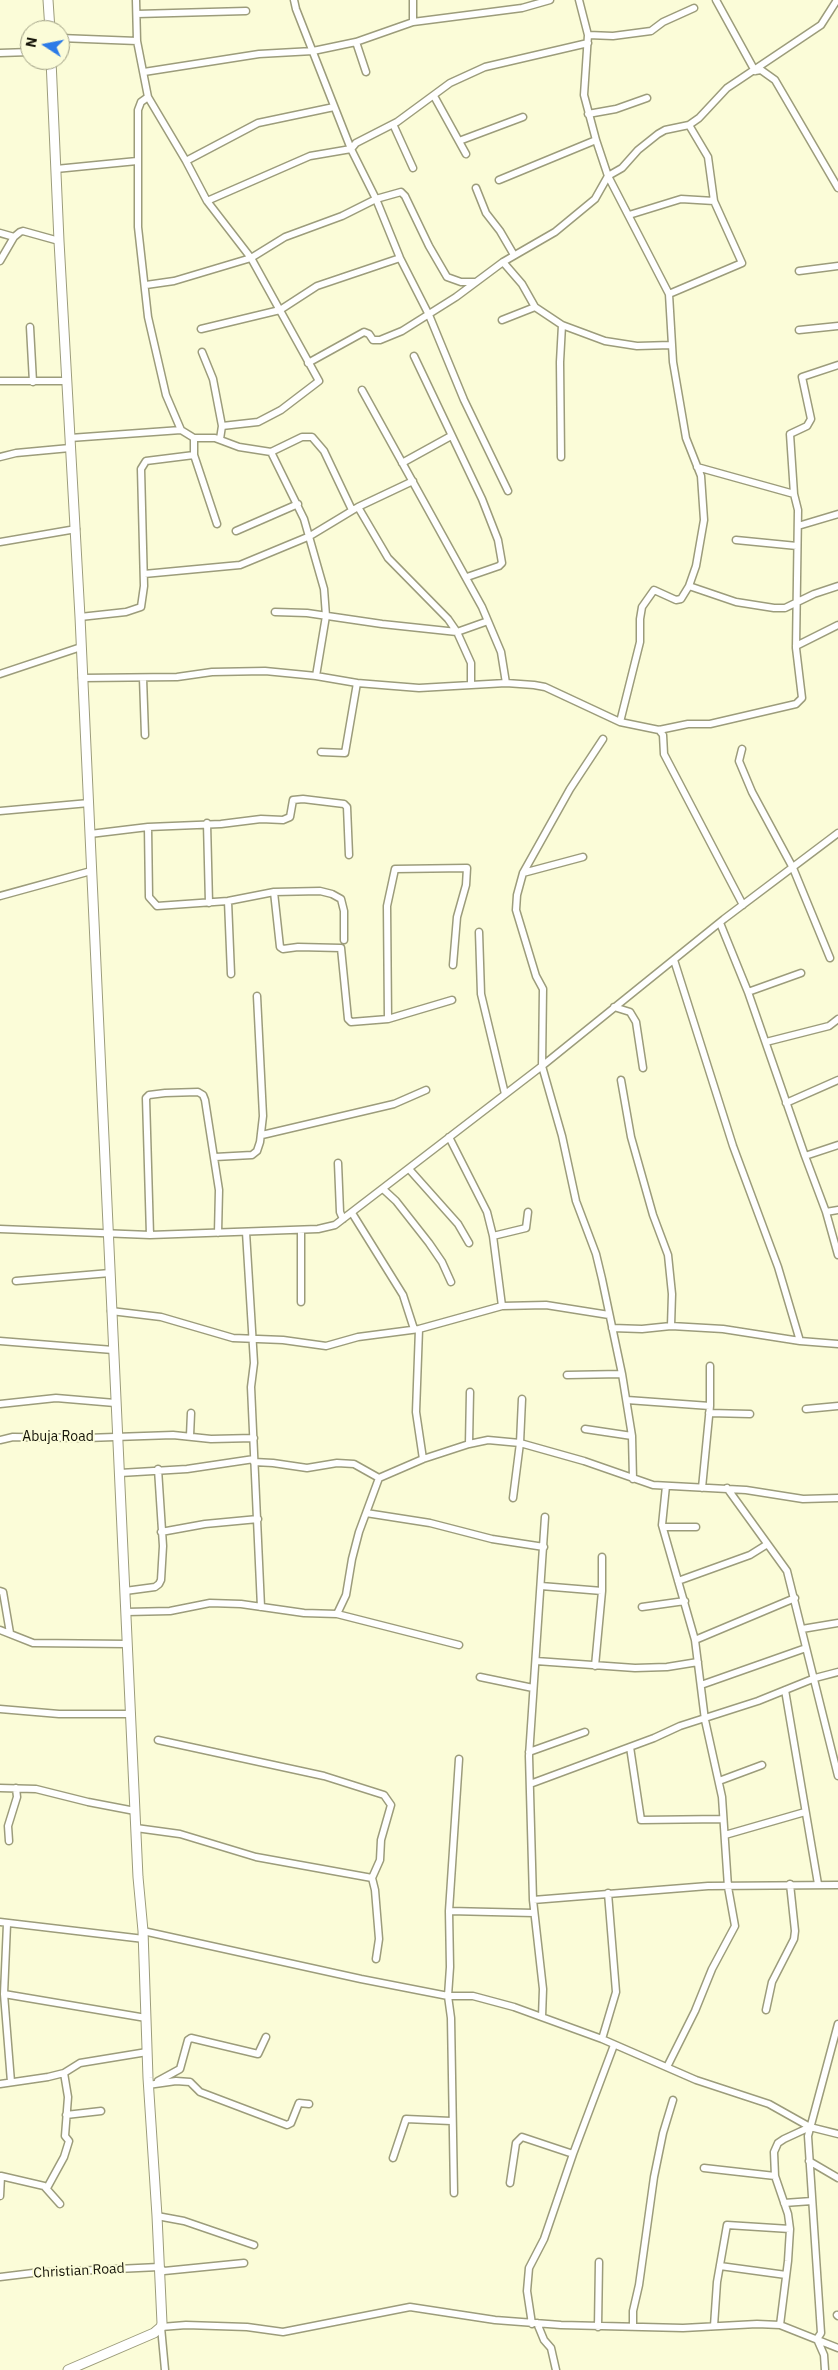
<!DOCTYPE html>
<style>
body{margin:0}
#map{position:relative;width:838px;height:2370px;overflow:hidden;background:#fbfcd8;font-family:"IBM Plex Sans",sans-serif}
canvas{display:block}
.north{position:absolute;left:20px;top:20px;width:50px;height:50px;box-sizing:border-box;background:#fbfcd8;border:1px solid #9f9f84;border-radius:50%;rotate:281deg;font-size:14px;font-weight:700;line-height:20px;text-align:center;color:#141307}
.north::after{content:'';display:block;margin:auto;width:18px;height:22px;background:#2c7be7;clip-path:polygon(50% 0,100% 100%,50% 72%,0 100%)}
</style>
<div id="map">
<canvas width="838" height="2370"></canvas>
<div class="north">N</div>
</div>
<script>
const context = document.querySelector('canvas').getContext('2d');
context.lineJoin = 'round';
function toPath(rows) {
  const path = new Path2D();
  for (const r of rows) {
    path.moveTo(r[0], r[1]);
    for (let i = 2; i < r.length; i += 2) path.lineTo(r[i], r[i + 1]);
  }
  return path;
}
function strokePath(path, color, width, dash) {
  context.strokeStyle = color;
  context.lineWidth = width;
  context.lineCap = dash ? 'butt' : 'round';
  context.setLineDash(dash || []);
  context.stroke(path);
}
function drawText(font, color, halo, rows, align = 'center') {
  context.font = font + ' "IBM Plex Sans",sans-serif';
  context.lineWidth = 4;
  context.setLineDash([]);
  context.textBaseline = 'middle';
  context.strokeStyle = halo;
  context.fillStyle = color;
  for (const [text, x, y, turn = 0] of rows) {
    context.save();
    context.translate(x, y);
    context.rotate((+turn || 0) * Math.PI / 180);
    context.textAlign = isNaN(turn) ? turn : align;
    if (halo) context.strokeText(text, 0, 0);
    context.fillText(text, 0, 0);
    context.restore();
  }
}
const street = toPath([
 [136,0,137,41,148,97,141,102,138,110,138,227,148,317,166,395,181,430],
 [294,0,296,9,351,149,376,199,400,258,429,315,464,400,508,491],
 [579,0,588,35,584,95,596,140,608,176,669,294,673,362,686,438,701,476,704,520,696,566,689,586,681,599,676,600,654,590,642,607,640,619,640,642,620,722],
 [716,0,755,71],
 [137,14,246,11],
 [413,22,413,0],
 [588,35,613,36,651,31,663,22,694,8],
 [60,38,137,41],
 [356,42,366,72],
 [0,53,30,52],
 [755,71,761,70,775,80,838,188],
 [144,72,259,54,313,51,356,42,413,22,522,8,550,0],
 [434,96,466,154],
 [148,97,186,161,207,201,251,258,319,381,281,410,258,422,222,426],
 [588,114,616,109,647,98],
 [393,124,413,168],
 [459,141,523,117],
 [186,161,258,123,334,107],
 [56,169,137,161],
 [499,180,596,140],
 [476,188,486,213,500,231,514,255],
 [207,201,310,156,351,149,356,143,397,122,450,83,485,67,588,43],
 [629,215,681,199,714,201],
 [0,233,14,237],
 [0,261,14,237,20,232,23,231,59,241],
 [503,262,522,284,535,307,562,325,605,341,637,346,671,345],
 [799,271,838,266],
 [146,285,174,281,251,258,285,237,342,216,376,199,401,192,405,196,429,246,447,277,461,282,476,282],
 [669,294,742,263,714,201,708,157,689,125],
 [502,320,535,307],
 [30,327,33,382],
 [201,329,280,310,317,286,400,258],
 [799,330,838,326],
 [202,352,213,379,222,426,220,439],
 [414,356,482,499,498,540,502,563,499,566,467,577],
 [308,363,364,332,369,334,373,340,380,340,402,331,456,297,503,262,555,232,595,199,608,176,622,168,638,150,658,134,665,130,689,125,699,118,727,88,821,25,837,0],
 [0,381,66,381],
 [362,390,482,607,501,652,506,683],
 [70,438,181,430,194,438,215,438,239,447,271,452,304,519,324,589,326,616,316,676],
 [271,452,302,437,312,437,324,451,352,510],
 [194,455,217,524],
 [0,457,16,453,70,448],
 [561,457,560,362,562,325],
 [402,463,451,436],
 [794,494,790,434,807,426,811,419,802,377,838,365],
 [358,507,413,481],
 [798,526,838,514],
 [236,531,298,504],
 [736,540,797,546],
 [0,542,76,529],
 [144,574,240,565,310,536,358,507,388,558,448,619,457,632,471,663,471,685],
 [689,586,736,602,774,608,785,608,814,594,838,586],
 [275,612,307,613,382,624,457,632,488,621],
 [80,617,126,612,141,607,144,586,141,469,146,461,194,455,194,438],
 [796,646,838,625],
 [0,674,81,647],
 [82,678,177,677,212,672,265,671,316,676,357,683,419,688,506,683,534,685,545,687,620,722,659,730,688,724,710,724,796,704,802,698,796,648,798,510,794,494,697,467],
 [143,678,145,735],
 [659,730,663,735,664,754,743,905],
 [603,739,570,789,523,873,517,895,516,910,536,976,543,989,542,1066,562,1136,576,1201,596,1254,602,1279,622,1374,632,1436,633,1479],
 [742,749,739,761,752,792,793,868,830,958],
 [321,752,345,753,357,683],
 [0,811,89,803],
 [207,823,209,903],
 [148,827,149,897,157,906,228,901,274,892,320,891,332,894,341,899,344,911,344,940],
 [90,834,148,827,221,824,261,819,283,820,290,817,293,800,303,799,344,804,347,807,349,855],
 [523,873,583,857],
 [274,892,280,947,283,949,298,947,341,948,348,1019,351,1022,388,1019,452,1000],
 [0,896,91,871],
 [228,901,231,974],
 [720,923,748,992,805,1156,826,1212,838,1255],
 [479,932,481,994,505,1094],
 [674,960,733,1146,778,1267,800,1341],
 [748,992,801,973],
 [614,1007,630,1012,636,1022,643,1068],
 [388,1019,387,906,395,869,467,868,466,885,457,917,453,965],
 [766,1042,829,1026,838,1019],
 [621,1080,631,1137,653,1215,668,1255,672,1294,671,1326],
 [786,1103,838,1080],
 [262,1135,394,1104,426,1090],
 [449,1137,487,1212,493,1236,502,1306],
 [805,1156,838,1145],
 [215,1157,252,1155,257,1151,260,1142,263,1116,257,996],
 [338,1163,340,1212,343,1219],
 [409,1169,458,1224,469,1243],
 [383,1189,396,1201,429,1243,442,1262,451,1282],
 [826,1212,838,1210],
 [352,1213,403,1295,414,1329],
 [0,1229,150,1235,318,1229,335,1225,542,1066,724,919,838,833],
 [301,1230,301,1302],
 [246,1232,254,1363,251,1387,261,1607],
 [150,1235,146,1098,149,1095,165,1093,198,1092,203,1095,205,1100,219,1190,218,1233],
 [493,1236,526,1228,528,1212],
 [16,1281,110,1273],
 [111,1311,161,1317,233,1338,283,1340,326,1346,358,1337,419,1329,502,1306,546,1305,609,1315],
 [612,1328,642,1329,671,1326,723,1329,800,1341,838,1344],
 [419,1329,416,1412,423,1459],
 [0,1341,113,1350],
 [567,1375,622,1374],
 [627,1400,710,1406],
 [0,1404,56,1398,115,1403],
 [806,1409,838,1406],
 [709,1413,750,1414],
 [585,1429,632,1436],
 [190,1436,191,1413],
 [0,1440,13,1437,86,1438,173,1435,211,1439,254,1438],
 [469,1444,470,1392],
 [254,1462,273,1463,307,1468,337,1463,354,1464,379,1478],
 [120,1473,187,1469,254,1459],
 [666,1486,662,1525,695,1640,705,1720,722,1797,728,1887,735,1926,712,1969,695,2011,667,2067],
 [702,1488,710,1406,710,1366],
 [727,1488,787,1571,838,1776],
 [513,1498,520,1443,522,1399],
 [366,1513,430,1523,492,1539,544,1547],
 [663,1527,696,1527],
 [161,1532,205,1524,258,1519],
 [678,1581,750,1555,766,1545],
 [541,1586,602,1591],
 [0,1591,3,1592,10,1633],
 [125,1591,155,1587,159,1584,161,1580,163,1546,158,1469],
 [642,1607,685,1601],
 [126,1612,170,1611,210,1603,241,1604,304,1613,337,1614,459,1645],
 [337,1614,346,1595,352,1559,359,1532,379,1478,423,1459,469,1444,488,1440,520,1443,584,1461,653,1485,746,1490,803,1499,838,1498],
 [802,1629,838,1623],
 [0,1630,33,1643,127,1644],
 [695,1640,795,1598],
 [536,1661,635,1668,667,1667,698,1662],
 [595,1666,602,1591,602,1557],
 [480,1677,533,1688],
 [701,1685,806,1648],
 [785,1690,818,1884],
 [0,1709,59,1714,131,1714],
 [158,1740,324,1776,384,1795,391,1805,381,1840,380,1860,372,1878,375,1890,379,1939,376,1959],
 [630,1747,641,1820,723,1819],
 [529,1752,585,1732],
 [719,1781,762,1765],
 [530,1784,654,1738,680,1726,758,1701,815,1678,838,1672],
 [0,1788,36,1789,88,1802,135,1811],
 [136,1828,180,1834,256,1857,372,1878],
 [725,1835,805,1812],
 [9,1841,8,1826,17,1797,16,1788],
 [533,1900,708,1886,838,1885],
 [449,1911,534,1913],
 [0,1922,144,1939],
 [7,1924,4,1994,11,2082],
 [143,1931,361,1979,448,1996,473,1996,514,2007,602,2039,696,2080,769,2104,810,2127,838,2134],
 [4,1994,146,2018],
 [766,2010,772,1982,794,1939,795,1931,790,1884],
 [542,2017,543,1989,533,1900,529,1756,545,1517],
 [602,2039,616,1992,608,1893],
 [158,2081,180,2069,188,2040,191,2038,258,2054,266,2037],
 [0,2084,48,2077,64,2073,80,2063,147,2052],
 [148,2085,176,2081,190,2082,200,2092,287,2125,291,2123,299,2103,309,2104],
 [66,2115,101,2111],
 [393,2158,406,2119,451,2121],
 [809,2161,838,2178],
 [704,2168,775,2176],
 [510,2183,516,2143,522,2137,573,2154],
 [47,2188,64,2157,69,2141,65,2136,68,2097,64,2073],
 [454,2193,451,2018,448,1996,450,1967,449,1911,459,1759],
 [0,2196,1,2176,44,2186,60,2204],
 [784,2203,812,2201],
 [157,2216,184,2221,254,2245],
 [720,2266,786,2275],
 [0,2277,33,2273,159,2267,164,2271,244,2263],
 [837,2315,838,2316],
 [537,2323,544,2340,551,2348,556,2370],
 [532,2324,527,2291,529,2268,544,2239,573,2154,614,2045],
 [780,2325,788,2261,790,2229,788,2214,775,2176,774,2152,778,2143,784,2139,810,2127],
 [633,2326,633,2311,639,2285,654,2177,663,2133,673,2100],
 [714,2326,717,2282,727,2225,790,2229],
 [598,2327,599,2262],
 [165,2370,161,2327,186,2325,247,2327,283,2332,410,2307,495,2320,561,2325,683,2328,757,2324,780,2325,838,2348],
 [825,2370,824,2355,817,2339,821,2333,808,2136,838,2024]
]);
const secondary = toPath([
 [48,0,50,30],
 [51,60,59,241,80,617,138,1877,143,1931,148,2078,157,2216,162,2323,161,2327,154,2333,68,2370]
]);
strokePath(street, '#9c9c7b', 9);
strokePath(secondary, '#9c9c7b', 11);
strokePath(street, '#fff', 6);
strokePath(secondary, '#fff', 9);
drawText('14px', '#141307', '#fbfcd8', [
 ["Abuja Road",58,1437],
 ["Christian Road",79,2271,-3]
]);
</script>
